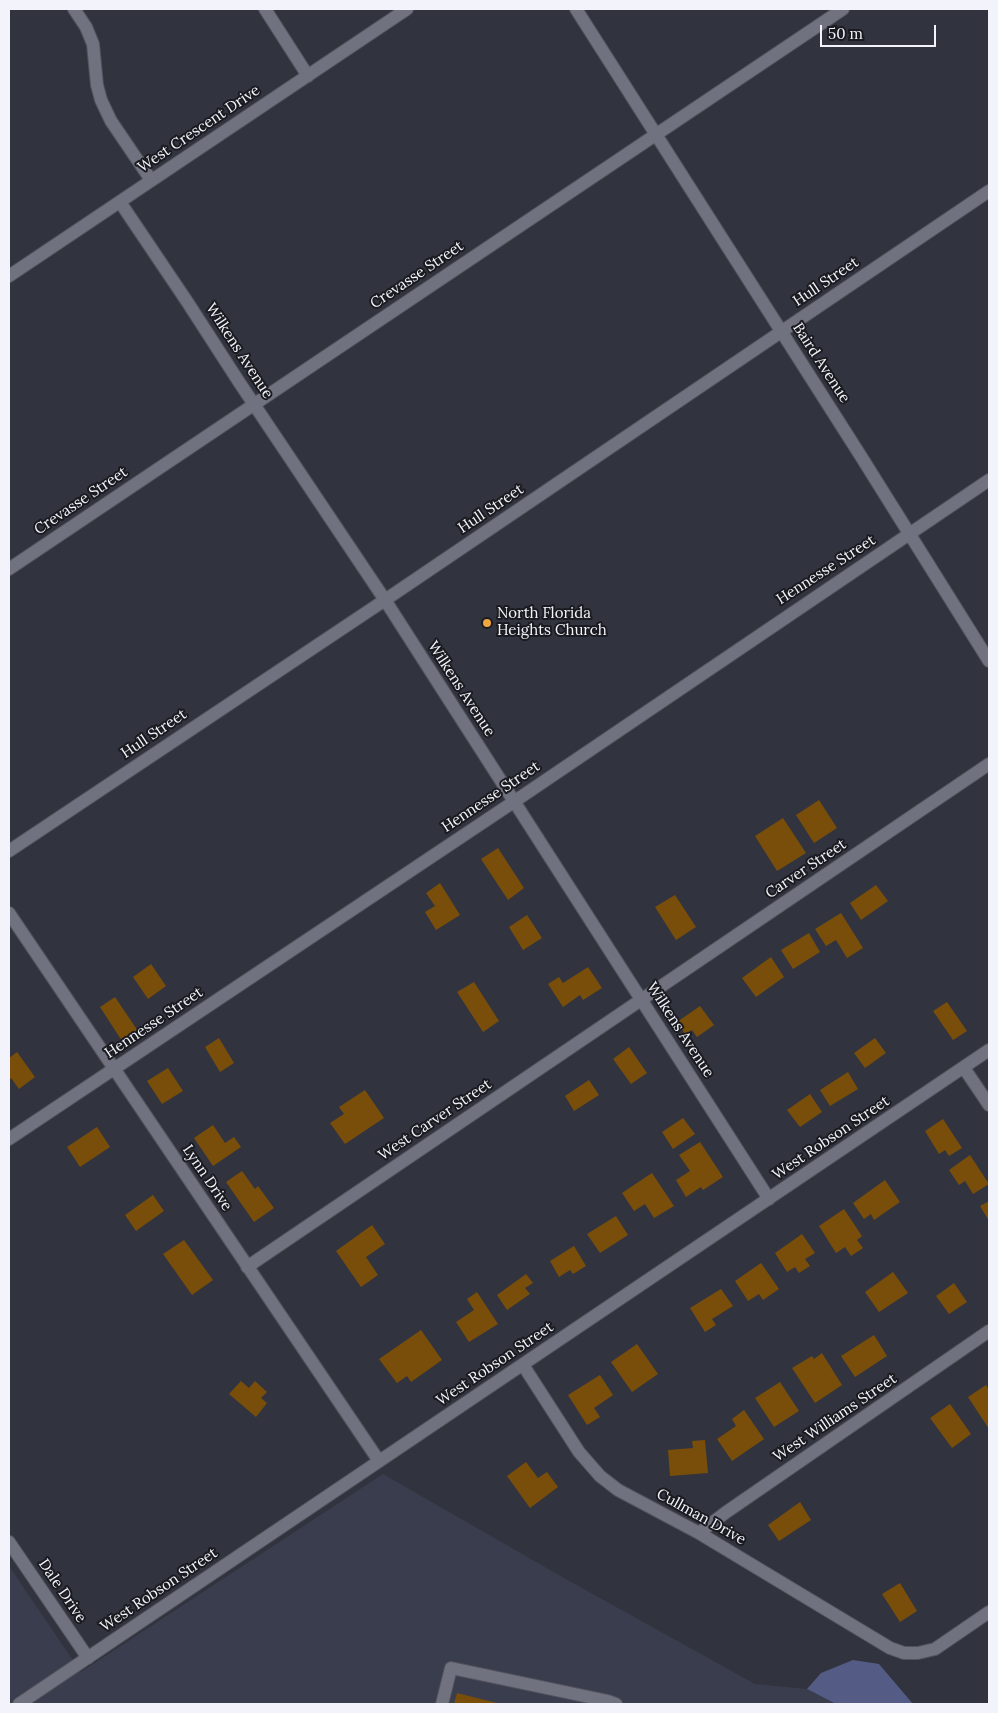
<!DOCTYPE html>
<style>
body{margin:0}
#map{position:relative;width:998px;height:1713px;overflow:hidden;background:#31343e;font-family:Lora,serif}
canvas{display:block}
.frame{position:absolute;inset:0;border:10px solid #f3f4fb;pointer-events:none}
.scale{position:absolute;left:820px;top:25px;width:116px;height:22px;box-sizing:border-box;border:2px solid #f3f4fb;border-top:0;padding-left:6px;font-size:15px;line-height:18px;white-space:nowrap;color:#f3f4fb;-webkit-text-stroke:4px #1a1b20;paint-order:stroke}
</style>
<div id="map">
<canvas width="998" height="1713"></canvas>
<div class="frame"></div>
<div class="scale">50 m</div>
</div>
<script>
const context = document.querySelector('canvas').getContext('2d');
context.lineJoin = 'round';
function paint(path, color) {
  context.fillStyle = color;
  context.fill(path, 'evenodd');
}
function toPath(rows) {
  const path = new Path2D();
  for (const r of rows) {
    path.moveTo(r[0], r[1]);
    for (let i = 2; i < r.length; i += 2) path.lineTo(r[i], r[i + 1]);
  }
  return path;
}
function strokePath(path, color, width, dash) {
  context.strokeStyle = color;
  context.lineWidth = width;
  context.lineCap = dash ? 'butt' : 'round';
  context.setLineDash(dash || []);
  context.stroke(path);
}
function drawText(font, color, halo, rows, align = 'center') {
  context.font = font + ' Lora,serif';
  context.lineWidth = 4;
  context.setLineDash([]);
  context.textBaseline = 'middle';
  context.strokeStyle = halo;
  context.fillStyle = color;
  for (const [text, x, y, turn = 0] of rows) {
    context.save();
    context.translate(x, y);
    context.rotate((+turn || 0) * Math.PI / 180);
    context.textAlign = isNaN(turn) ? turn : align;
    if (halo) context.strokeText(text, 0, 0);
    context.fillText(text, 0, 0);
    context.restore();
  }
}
paint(toPath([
 [383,1474,564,1578,755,1684,807,1689,836,1704,9,1704,9,1566,81,1672]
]), '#393d4d');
paint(toPath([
 [853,1660,879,1664,913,1704,836,1704,807,1689,821,1673]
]), '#545b84');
paint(toPath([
 [819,800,837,828,814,843,796,815],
 [783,818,806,853,777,871,755,836],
 [498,848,524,888,508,900,481,859],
 [440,883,460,915,436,930,425,912,435,906,426,893],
 [876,885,888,901,861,920,850,903],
 [675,895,696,927,676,940,655,907],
 [841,913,863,948,847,958,836,940,826,946,815,929],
 [527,915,542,938,523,950,509,927],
 [809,933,820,952,793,969,781,950],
 [771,957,784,977,756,997,742,978],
 [151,964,166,986,148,999,133,977],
 [588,967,602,988,583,1000,580,995,563,1007,548,984,559,977,563,983],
 [474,982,499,1021,483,1032,457,992],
 [115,997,138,1031,122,1041,100,1007],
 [947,1002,967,1031,953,1040,933,1011],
 [700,1006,714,1025,697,1037,692,1030,685,1034,677,1022],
 [219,1038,234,1063,220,1072,205,1047],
 [875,1038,886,1053,865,1068,854,1053],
 [629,1047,647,1073,631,1084,613,1059],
 [17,1052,35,1077,19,1089,11,1078,9,1080,9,1058],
 [168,1068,183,1091,162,1104,147,1081],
 [848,1072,858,1089,830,1106,820,1090],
 [589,1080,599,1095,574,1111,565,1096],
 [365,1090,384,1118,345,1144,330,1123,344,1114,339,1107],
 [810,1094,822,1112,800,1127,787,1110],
 [683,1118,695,1134,673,1149,662,1132],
 [943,1119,962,1148,949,1156,945,1150,939,1154,925,1131],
 [213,1125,225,1143,234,1137,241,1147,213,1166,194,1138],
 [97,1127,110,1147,80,1167,67,1147],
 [700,1142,723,1177,703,1190,701,1187,686,1197,676,1180,690,1171,679,1155],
 [970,1155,989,1184,973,1194,965,1181,959,1185,949,1170],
 [242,1171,255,1189,258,1186,274,1208,254,1222,226,1182],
 [652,1173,674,1206,654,1218,645,1204,634,1211,622,1193],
 [885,1180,900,1202,874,1220,871,1214,864,1219,853,1203],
 [153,1195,164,1211,136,1231,125,1215],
 [989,1201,989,1221,980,1206],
 [844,1209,862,1236,857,1240,863,1248,851,1256,845,1247,836,1253,819,1226],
 [616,1216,628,1235,600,1253,587,1234],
 [372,1225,385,1244,366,1257,378,1275,361,1287,336,1251],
 [802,1234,815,1253,805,1259,810,1266,799,1273,795,1267,787,1272,775,1253],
 [184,1240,213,1280,192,1295,163,1254],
 [574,1246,586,1266,573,1274,570,1270,559,1277,550,1261],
 [761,1263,779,1289,763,1300,759,1294,748,1301,735,1281],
 [893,1272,908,1293,879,1312,865,1292],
 [526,1274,533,1283,525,1288,530,1294,507,1310,497,1295],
 [954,1283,967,1302,949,1314,936,1296],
 [721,1289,733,1306,712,1319,716,1325,705,1332,690,1308],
 [477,1292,498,1324,469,1342,456,1322,474,1310,467,1299],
 [421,1330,442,1360,411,1382,407,1376,397,1383,379,1359],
 [874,1335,887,1356,855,1377,841,1356],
 [637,1344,658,1374,632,1392,611,1362],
 [822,1353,842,1385,815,1403,792,1368,812,1356,814,1359],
 [600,1375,613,1395,594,1408,600,1417,587,1425,568,1395],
 [241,1381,249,1388,255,1381,267,1392,261,1398,267,1403,256,1417,229,1394],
 [780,1382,799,1411,774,1427,755,1398],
 [986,1385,989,1390,989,1429,968,1397],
 [950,1404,971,1434,952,1448,930,1418],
 [744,1410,764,1439,732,1461,717,1439,736,1426,732,1419],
 [705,1440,708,1473,670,1476,668,1450,693,1448,692,1441],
 [526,1462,538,1478,547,1472,558,1487,530,1508,507,1476],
 [800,1502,811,1520,779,1541,768,1525],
 [900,1583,917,1611,900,1622,882,1594],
 [457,1693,501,1704,454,1704]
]), '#794e0a');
const minor = toPath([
 [74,9,86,27,93,44,97,85,101,100,111,121,151,180],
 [265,9,308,76],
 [576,9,862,458,989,661],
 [120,202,188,303,239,382,385,600,769,1199],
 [9,276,407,9],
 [9,569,843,9],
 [9,851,385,600,989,191],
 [9,913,379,1461],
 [964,1068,989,1105],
 [9,1139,515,801,989,480],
 [247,1267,989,764],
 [523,1365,579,1452,600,1476,618,1490,699,1533,890,1648,904,1653,918,1653,935,1649,989,1612],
 [699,1533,725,1513,989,1331],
 [9,1542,88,1658],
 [19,1704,989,1050],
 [442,1704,451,1668,608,1701,616,1704]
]);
strokePath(minor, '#52535c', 14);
strokePath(minor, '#70737f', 12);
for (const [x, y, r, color] of [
 [487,623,5,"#f0a63f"]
]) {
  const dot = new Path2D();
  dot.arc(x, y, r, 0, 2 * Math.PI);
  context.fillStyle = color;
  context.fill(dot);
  strokePath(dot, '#1a1b20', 2);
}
drawText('15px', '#f3f4fb', '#1a1b20', [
 ["West Crescent Drive",199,129,-34],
 ["Crevasse Street",417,275,-34],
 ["Hull Street",826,282,-34],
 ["Wilkens Avenue",239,351,57],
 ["Baird Avenue",821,363,57],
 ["Crevasse Street",81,501,-34],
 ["Hull Street",491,509,-34],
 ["Hennesse Street",826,570,-33],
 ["Wilkens Avenue",461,689,57],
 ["Hull Street",154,734,-34],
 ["Hennesse Street",491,797,-34],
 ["Carver Street",806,869,-34],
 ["Hennesse Street",154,1023,-34],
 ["Wilkens Avenue",680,1030,57],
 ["West Carver Street",435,1120,-34],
 ["West Robson Street",831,1138,-34],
 ["Lynn Drive",207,1178,56],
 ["West Robson Street",495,1364,-34],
 ["West Williams Street",835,1418,-34],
 ["Cullman Drive",701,1517,29],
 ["West Robson Street",159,1590,-34],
 ["Dale Drive",62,1591,56]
]);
drawText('15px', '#f3f4fb', '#1a1b20', [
 ["North Florida",497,614],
 ["Heights Church",497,631]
], 'left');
</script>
